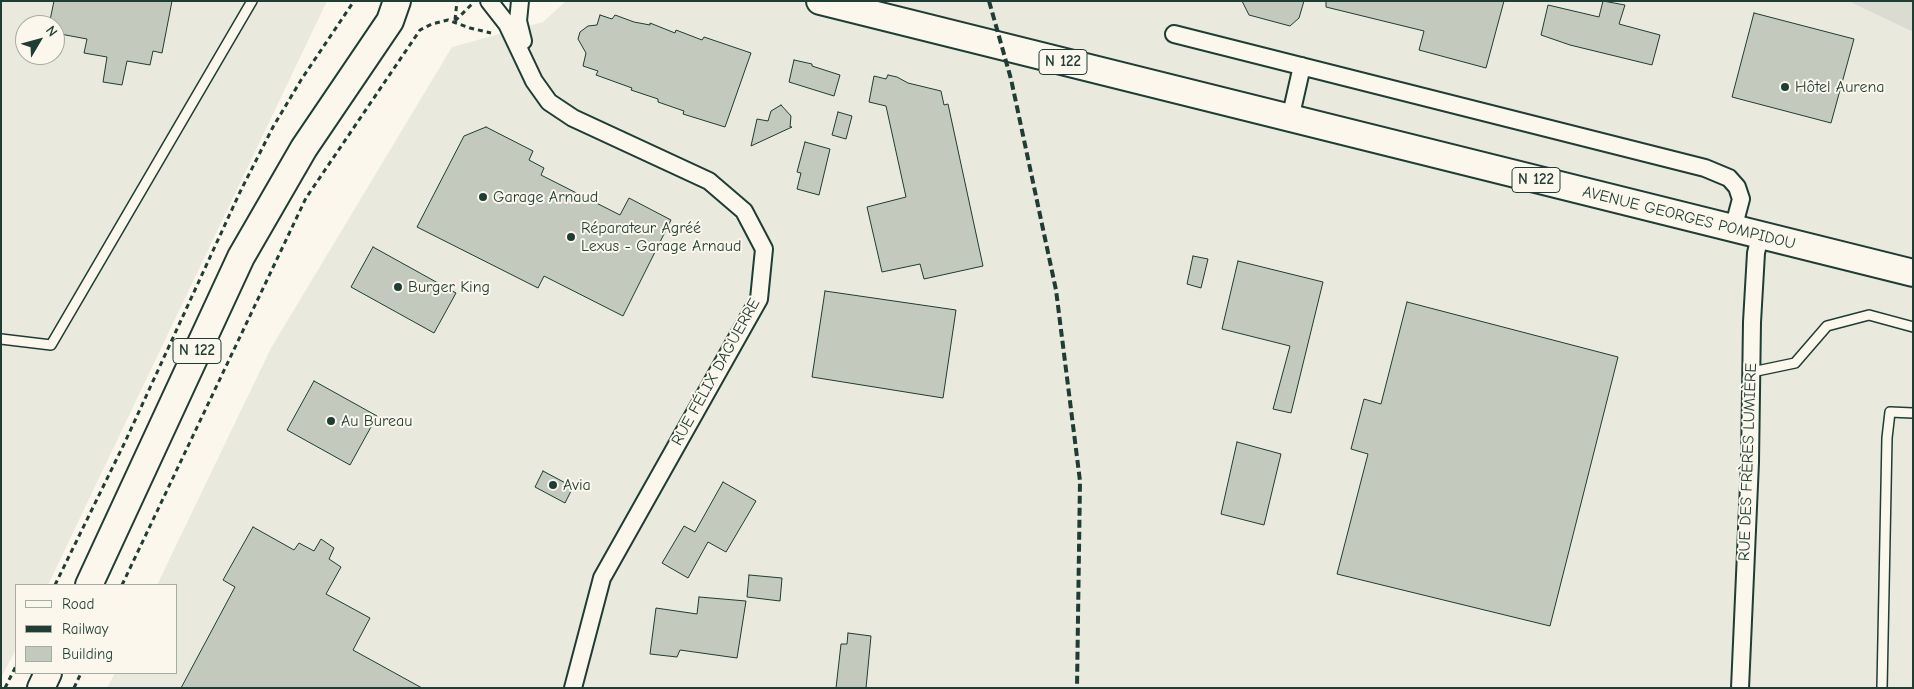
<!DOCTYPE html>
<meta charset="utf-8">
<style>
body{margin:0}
#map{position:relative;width:1914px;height:689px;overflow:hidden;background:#fbf7ec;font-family:"Comic Neue",sans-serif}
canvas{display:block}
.frame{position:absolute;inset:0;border:2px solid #1f3d34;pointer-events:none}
.legend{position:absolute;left:15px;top:584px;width:162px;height:90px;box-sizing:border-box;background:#fbf7ec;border:1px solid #a3ada2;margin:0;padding:6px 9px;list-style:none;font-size:15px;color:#1f3d34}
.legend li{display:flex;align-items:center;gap:10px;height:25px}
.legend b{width:25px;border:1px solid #a3ada2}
.north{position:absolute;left:15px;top:15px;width:50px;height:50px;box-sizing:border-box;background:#fbf7ec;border:1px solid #a3ada2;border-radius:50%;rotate:53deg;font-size:14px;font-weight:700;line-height:20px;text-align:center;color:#1f3d34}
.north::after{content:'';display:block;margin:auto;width:18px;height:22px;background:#1f3d34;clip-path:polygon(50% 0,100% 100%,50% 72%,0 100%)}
</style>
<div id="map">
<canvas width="1914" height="689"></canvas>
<div class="frame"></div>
<ul class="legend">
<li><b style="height:6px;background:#fbf7ec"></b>Road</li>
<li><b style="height:6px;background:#1f3d34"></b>Railway</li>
<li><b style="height:14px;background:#c4c9be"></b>Building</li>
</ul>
<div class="north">N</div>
</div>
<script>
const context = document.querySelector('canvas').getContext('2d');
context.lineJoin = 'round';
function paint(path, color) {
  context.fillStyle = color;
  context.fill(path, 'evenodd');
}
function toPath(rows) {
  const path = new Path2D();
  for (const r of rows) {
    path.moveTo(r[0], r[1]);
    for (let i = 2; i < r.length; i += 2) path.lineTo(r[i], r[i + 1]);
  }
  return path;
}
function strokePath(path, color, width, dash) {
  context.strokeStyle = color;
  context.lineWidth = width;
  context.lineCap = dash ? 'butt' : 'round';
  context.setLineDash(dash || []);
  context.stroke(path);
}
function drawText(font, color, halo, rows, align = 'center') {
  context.font = font + ' "Comic Neue",sans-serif';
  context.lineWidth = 4;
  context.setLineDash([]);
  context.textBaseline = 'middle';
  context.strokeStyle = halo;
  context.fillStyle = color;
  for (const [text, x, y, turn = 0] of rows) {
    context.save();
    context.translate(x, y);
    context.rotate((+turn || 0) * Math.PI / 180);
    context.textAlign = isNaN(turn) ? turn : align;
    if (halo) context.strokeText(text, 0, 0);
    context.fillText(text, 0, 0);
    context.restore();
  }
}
paint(toPath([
 [1,1,327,1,48,585,16,585,16,649,1,678],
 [25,25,55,25,55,55,25,55],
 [566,1,1848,1,1913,32,1913,688,107,688,115,673,176,673,176,585,157,585,271,348,452,47,543,22]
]), '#eae9de');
paint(toPath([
 [1848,1,1913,1,1913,32]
]), '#dbdcd1');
const building = toPath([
 [54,1,172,1,162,53,153,51,150,65,127,61,122,85,103,82,107,57,84,53,87,39,55,33,55,25,49,25,54,1],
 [1242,1,1304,1,1299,18,1290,26,1249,15,1242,1],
 [1326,1,1504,1,1486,68,1419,50,1424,31,1326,7,1326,1],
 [1603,1,1625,5,1619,24,1660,35,1652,65,1570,45,1541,35,1548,5,1599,17,1603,1],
 [1754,13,1854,39,1831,123,1732,97,1754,13],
 [600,15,612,19,615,15,634,22,650,25,650,23,675,33,676,30,702,40,704,37,751,53,725,127,683,114,684,111,658,102,658,99,631,90,632,88,596,75,598,71,583,66,586,53,578,39,580,32,588,26,597,25,600,15],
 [794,60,812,64,812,66,840,75,834,96,789,82,794,60],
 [888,75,897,77,908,83,941,91,944,105,948,104,983,266,924,279,920,264,882,272,867,207,906,197,886,106,869,102,874,76,886,79,888,75],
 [781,105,791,116,790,127,792,127,751,146,757,119,768,121,771,111,781,105],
 [838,112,852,116,846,139,832,135,838,112],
 [486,127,533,151,529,160,544,168,541,175,620,215,629,198,671,220,623,316,544,276,538,288,417,227,464,136,486,127],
 [805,142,830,149,819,195,797,189,801,173,797,172,805,142],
 [373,247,456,293,434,333,351,287,373,247],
 [1193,256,1208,259,1201,288,1187,284,1193,256],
 [1238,261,1323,282,1291,413,1273,409,1290,346,1222,329,1238,261],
 [825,291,956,310,943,398,812,377,825,291],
 [1407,302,1618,357,1550,626,1337,574,1368,454,1351,449,1364,399,1381,404,1407,302],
 [314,381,377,416,350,465,287,430,314,381],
 [1237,442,1281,454,1264,525,1221,514,1237,442],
 [543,471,573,487,565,503,535,487,543,471],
 [723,482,756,501,726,552,708,542,688,578,662,563,684,526,695,532,723,482],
 [253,527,294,550,299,543,314,551,321,539,334,548,329,559,341,567,326,594,370,618,353,650,422,688,181,688,235,587,223,580,253,527],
 [749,575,782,578,780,601,747,597,749,575],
 [699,597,746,601,737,658,680,650,677,657,650,654,656,608,697,614,699,597],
 [848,633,871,636,866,688,836,688,841,644,847,644,848,633]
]);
paint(building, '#c4c9be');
strokePath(building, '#1f3d34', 1);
const service = toPath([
 [1,339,51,345,252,1],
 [1752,372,1795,363,1827,326,1869,315,1913,327],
 [1882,688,1887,438,1890,412,1913,413]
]);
const minor = toPath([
 [489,1,507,24,534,81,549,102,573,118,709,181,744,211,764,249,759,299,602,578,573,688],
 [520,1,518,21,523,41],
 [1174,34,1705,168,1729,178,1737,187,1741,199,1733,229],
 [1290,119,1302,66],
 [1740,688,1750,462,1752,322,1756,253,1760,236]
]);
const primary = toPath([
 [820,1,1913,273],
 [89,585,241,257,304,148,390,21,397,1],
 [41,688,48,673]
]);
strokePath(service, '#1f3d34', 12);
strokePath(minor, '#1f3d34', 20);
strokePath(primary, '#1f3d34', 30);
strokePath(toPath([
 [455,20,457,1],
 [455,21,472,4],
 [55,585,125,442,240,192,273,127,301,80,354,1],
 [122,585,306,198,420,30,432,24,448,20,470,28,491,33],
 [5,688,16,666],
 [74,688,81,673]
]), '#1f3d34', 3, [5, 4]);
strokePath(service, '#fbf7ec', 9);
strokePath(minor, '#fbf7ec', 16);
strokePath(primary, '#fbf7ec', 26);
strokePath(toPath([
 [989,1,1011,79,1056,290,1080,481,1077,688]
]), '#1f3d34', 4, [8, 4]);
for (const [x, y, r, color] of [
 [1785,87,5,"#1f3d34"],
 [483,197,5,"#1f3d34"],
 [571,237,5,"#1f3d34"],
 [398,287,5,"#1f3d34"],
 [331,421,5,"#1f3d34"],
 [553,485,5,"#1f3d34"]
]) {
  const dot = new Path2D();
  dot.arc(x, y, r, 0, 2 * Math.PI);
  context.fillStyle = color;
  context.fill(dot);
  strokePath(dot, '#fbf7ec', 2);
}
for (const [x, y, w] of [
 [1063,62,48],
 [1536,180,48],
 [197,351,48]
]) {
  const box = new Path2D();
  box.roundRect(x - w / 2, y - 12.5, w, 25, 4);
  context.fillStyle = '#fbf7ec';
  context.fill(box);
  strokePath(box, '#1f3d34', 1);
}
drawText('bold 15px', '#1f3d34', null, [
 ["N 122",1063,62],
 ["N 122",1536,180],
 ["N 122",197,351]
]);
drawText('16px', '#1f3d34', '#fbf7ec', [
 ["Hôtel Aurena",1795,87],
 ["Garage Arnaud",493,197],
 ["Réparateur Agréé",581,228],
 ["Lexus - Garage Arnaud",581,246],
 ["Burger King",408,287],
 ["Au Bureau",341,421],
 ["Avia",563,485]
], 'left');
drawText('16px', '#1f3d34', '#fbf7ec', [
 ["AVENUE GEORGES POMPIDOU",1689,218,14],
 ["RUE FÉLIX DAGUERRE",716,372,-61],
 ["RUE DES FRÈRES LUMIÈRE",1748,462,-88]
]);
</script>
